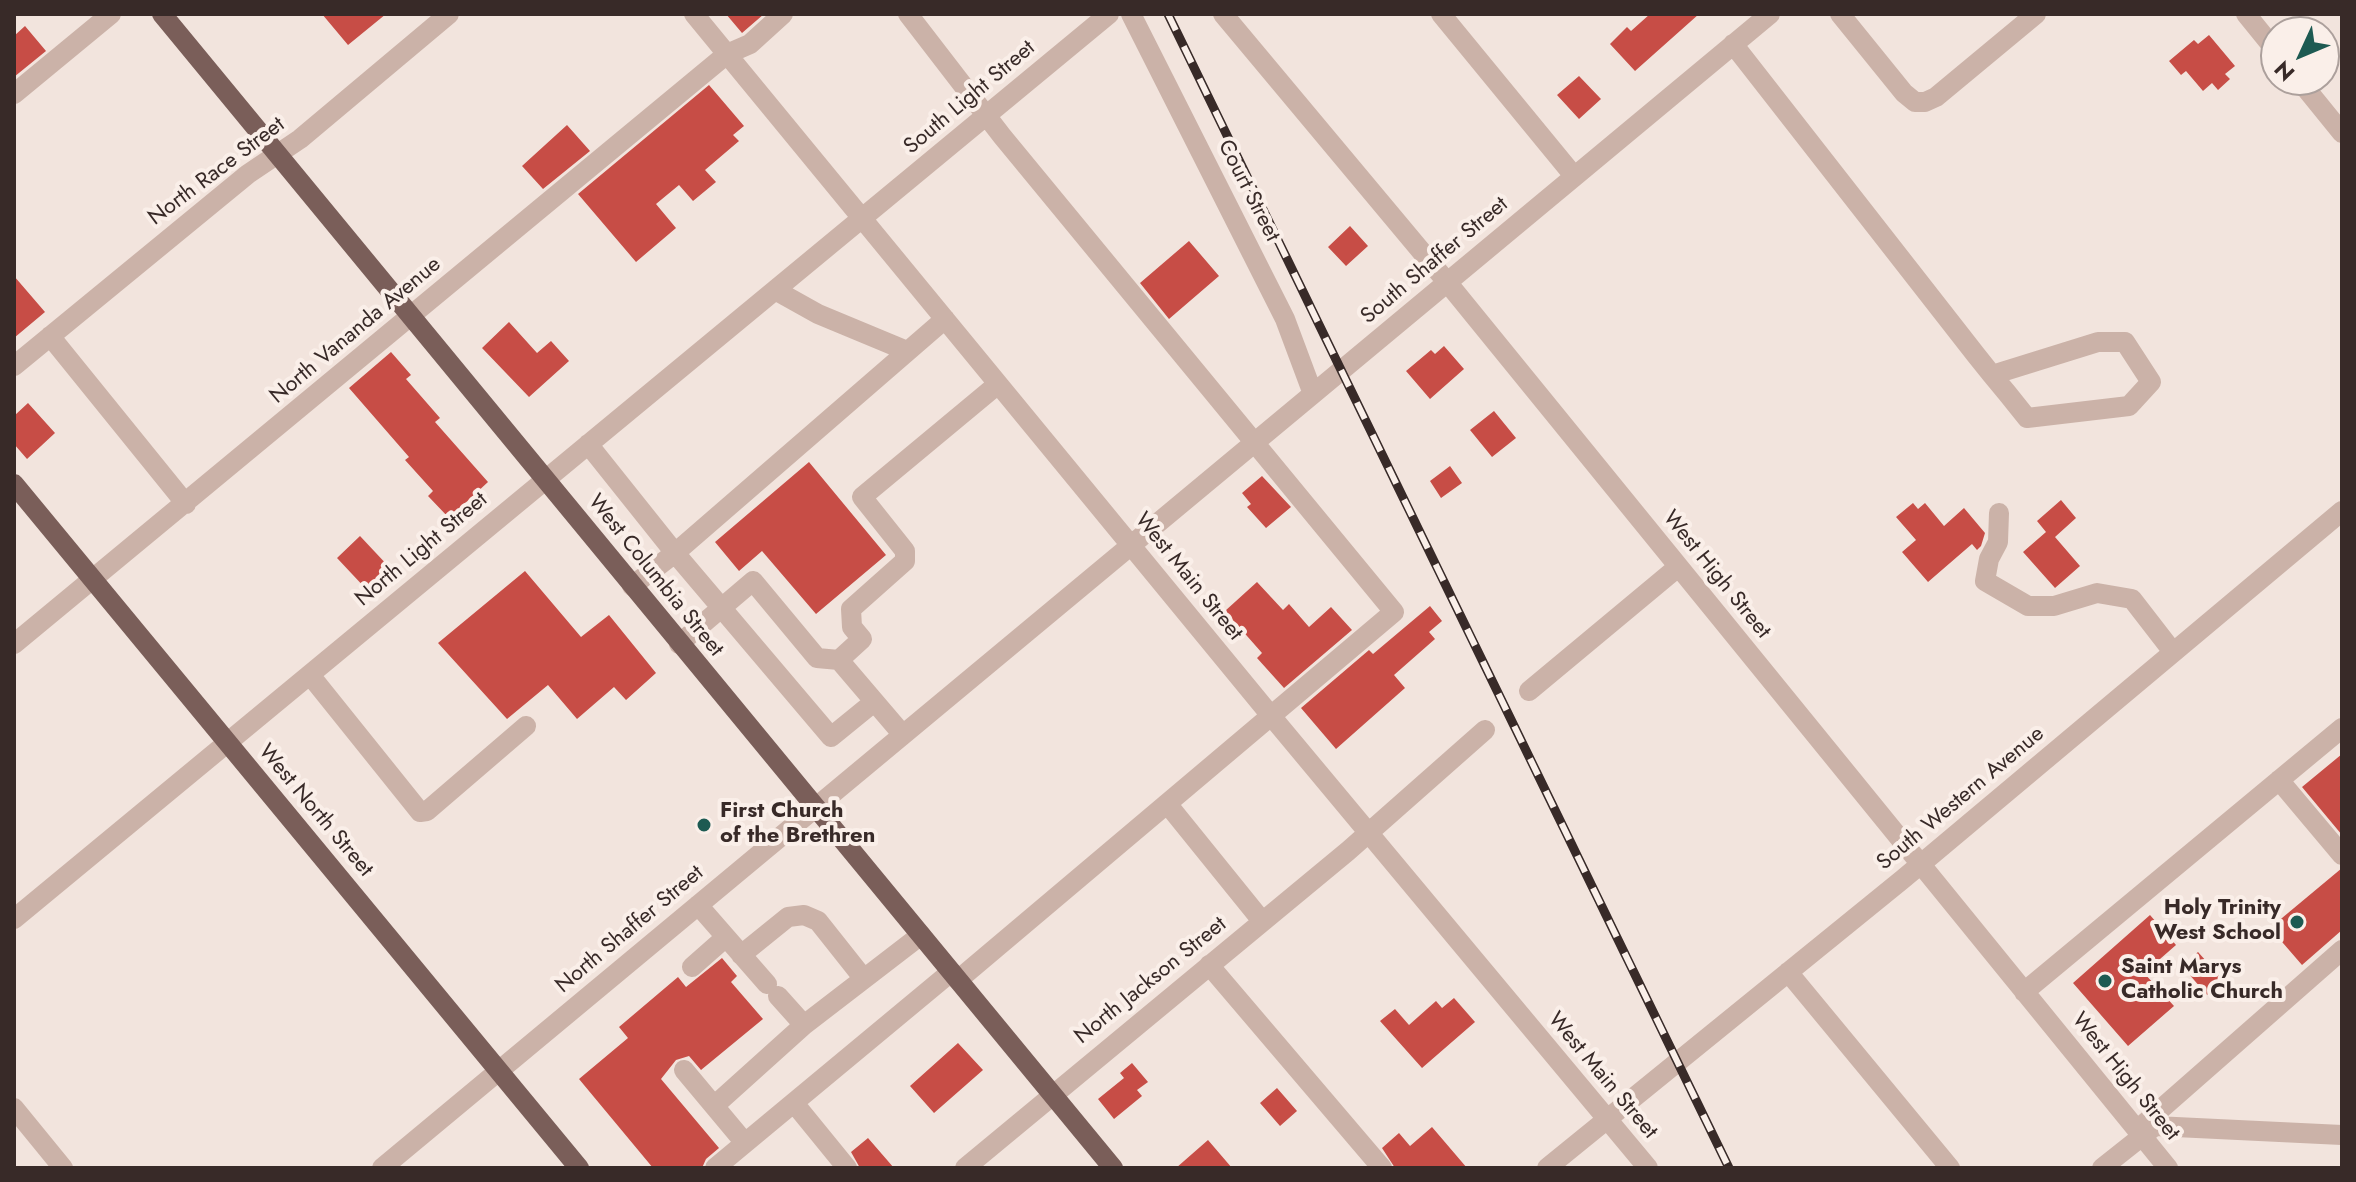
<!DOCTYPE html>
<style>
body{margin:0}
#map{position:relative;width:2356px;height:1182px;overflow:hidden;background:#f2e4dd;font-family:Jost,sans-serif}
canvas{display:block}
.frame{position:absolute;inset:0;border:16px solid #382a28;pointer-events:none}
.north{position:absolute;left:2260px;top:16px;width:80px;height:80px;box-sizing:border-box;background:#faefe9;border:2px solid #aca09c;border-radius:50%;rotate:226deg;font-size:22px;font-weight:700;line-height:32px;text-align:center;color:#382a28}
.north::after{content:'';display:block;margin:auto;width:28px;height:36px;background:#1d5a52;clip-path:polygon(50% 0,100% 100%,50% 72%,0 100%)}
</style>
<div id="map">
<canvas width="2356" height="1182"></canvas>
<div class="frame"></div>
<div class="north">N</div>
</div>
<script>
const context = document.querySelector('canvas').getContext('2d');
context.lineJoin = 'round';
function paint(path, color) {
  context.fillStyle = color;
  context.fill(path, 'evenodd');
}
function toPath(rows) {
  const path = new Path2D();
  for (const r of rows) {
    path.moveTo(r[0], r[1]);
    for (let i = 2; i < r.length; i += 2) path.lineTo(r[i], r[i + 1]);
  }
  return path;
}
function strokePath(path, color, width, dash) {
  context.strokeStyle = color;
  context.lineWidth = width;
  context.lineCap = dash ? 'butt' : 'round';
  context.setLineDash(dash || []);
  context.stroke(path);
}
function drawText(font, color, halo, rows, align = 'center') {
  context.font = font + ' Jost,sans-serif';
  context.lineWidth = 8;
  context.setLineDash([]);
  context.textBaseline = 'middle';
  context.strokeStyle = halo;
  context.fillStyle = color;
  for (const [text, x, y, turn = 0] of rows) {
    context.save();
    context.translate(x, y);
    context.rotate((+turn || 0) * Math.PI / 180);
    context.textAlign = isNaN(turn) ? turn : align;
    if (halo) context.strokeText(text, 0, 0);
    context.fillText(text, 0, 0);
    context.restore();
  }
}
paint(toPath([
 [322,14,386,14,348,45],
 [726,14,764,14,742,33],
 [1650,14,1699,14,1635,71,1610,44,1627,27,1631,31],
 [25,26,46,51,14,77,14,36],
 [2209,35,2235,66,2225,74,2230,79,2218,90,2212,83,2203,91,2186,71,2181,75,2169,61,2194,40,2198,44],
 [1579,76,1601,99,1579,119,1557,95],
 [709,85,744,126,733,135,739,141,705,170,716,182,693,201,679,185,656,204,676,228,636,262,578,194],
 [567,125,590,151,543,189,522,166],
 [1350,226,1368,246,1346,266,1328,247],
 [1189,241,1219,276,1169,319,1140,283],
 [14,276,45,312,14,338],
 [509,322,537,353,551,341,569,361,529,397,482,348],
 [1444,346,1464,369,1430,399,1406,371,1431,350,1435,354],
 [391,352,411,375,406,379,440,418,435,422,488,482,449,518,428,496,433,491,405,460,409,457,349,388],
 [28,403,55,433,27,459,14,444,14,416],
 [1494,411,1516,438,1492,457,1470,430],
 [809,462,886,555,816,614,762,551,739,571,715,542],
 [1450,466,1462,483,1441,498,1430,481],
 [1262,476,1291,507,1266,528,1247,507,1251,504,1242,493],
 [2061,500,2076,518,2055,537,2080,566,2055,588,2023,552,2046,532,2037,521],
 [1913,503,1918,509,1925,503,1944,526,1964,508,1985,533,1981,546,1977,550,1972,544,1928,582,1902,552,1916,540,1896,517],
 [360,536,390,568,367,590,337,558],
 [525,571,581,637,609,615,656,673,626,700,614,687,577,719,548,685,507,719,438,643],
 [1257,582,1283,610,1289,604,1309,627,1331,607,1352,630,1284,688,1257,658,1262,653,1225,611],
 [1430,606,1442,621,1429,632,1435,639,1394,675,1405,688,1336,749,1301,708,1369,650,1373,654],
 [2342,754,2342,835,2302,787],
 [2342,868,2342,930,2302,965,2270,928],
 [2150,915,2176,945,2144,973,2174,1006,2128,1046,2073,983],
 [2198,952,2224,981,2207,995,2182,966],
 [722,958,737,976,731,982,763,1019,701,1070,689,1056,676,1060,661,1079,719,1148,706,1159,702,1168,653,1168,579,1079,628,1038,619,1027,678,977,686,987],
 [1454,998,1475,1022,1422,1068,1380,1021,1395,1009,1409,1025,1436,1001,1442,1008],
 [958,1043,983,1070,934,1113,910,1086],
 [1132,1063,1148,1082,1137,1090,1142,1096,1114,1119,1098,1099,1124,1078,1120,1073],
 [1277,1088,1297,1111,1280,1126,1260,1103],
 [1432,1127,1467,1168,1395,1168,1382,1148,1399,1133,1410,1146],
 [868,1138,894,1168,860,1168,851,1152],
 [1208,1140,1232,1168,1176,1168]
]), '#c74d46');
strokePath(toPath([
 [694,14,1272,717,1648,1168],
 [908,14,1002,136,1394,612,958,980],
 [1131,14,1285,319,1313,394],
 [1223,14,1447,282,2168,1168],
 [1441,14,1574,176],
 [1840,14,1904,93,1915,102,1925,102,1936,97,2036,14],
 [2246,14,2276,51],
 [1733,44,1976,355,1992,375,2007,393,2027,418,2129,406,2151,382,2125,342,2098,342,1992,375],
 [2299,80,2342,133],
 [14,94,111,14],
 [775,290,818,314,907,351],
 [50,336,186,504],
 [14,366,248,174,300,139,449,14],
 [588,444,675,553,945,319],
 [1999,513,1998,542,1989,559,1985,581,2028,606,2054,606,2097,593,2132,599,2173,652],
 [632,586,675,553,831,737,874,702],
 [14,644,727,54,750,44,783,14],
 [679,644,753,581,817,658,839,660,903,735],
 [839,660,862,639,852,627,851,609,905,561,905,551,862,497,998,384],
 [310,675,420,812,427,811,526,726],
 [1529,691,1678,567],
 [2279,780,2342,855],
 [1169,806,1262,921],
 [698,905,767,984],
 [14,919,1109,14],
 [741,955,788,917,804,915,818,921,864,979],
 [1209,965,1382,1168],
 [692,967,726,937],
 [1788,972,1950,1168],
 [2024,992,2342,728],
 [778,996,804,1025,921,935],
 [684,1070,745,1143],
 [794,1103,847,1168],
 [714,1106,804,1025],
 [14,1108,63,1168],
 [2137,1130,2342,950],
 [382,1168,1770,14],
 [715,1168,951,972],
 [965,1168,1348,851,1485,730],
 [1547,1168,1903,879,2342,511],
 [2102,1168,2155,1126,2342,1135]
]), '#cbb2a8', 20);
strokePath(toPath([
 [162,14,1113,1168],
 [14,484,579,1168]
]), '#7a5e59', 20);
const rail = toPath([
 [1168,14,1729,1168]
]);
strokePath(rail, '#382a28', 9);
strokePath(rail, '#faefe9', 6, [18]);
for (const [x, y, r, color] of [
 [704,825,8,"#1d5a52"],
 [2297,922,8,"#1d5a52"],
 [2105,981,8,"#1d5a52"]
]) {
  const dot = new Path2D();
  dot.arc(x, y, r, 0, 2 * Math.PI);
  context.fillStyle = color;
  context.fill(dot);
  strokePath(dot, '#faefe9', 3);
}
drawText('22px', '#382a28', '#faefe9', [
 ["South Light Street",970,98,-40],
 ["North Race Street",217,172,-37],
 ["Court Street",1248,191,63],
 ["South Shaffer Street",1435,261,-40],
 ["North Vananda Avenue",356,331,-40],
 ["North Light Street",422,550,-40],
 ["West High Street",1716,575,51],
 ["West Columbia Street",655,576,51],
 ["West Main Street",1188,577,51],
 ["South Western Avenue",1961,799,-40],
 ["West North Street",315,811,50],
 ["North Shaffer Street",630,930,-40],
 ["North Jackson Street",1151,981,-39],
 ["West Main Street",1602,1076,50],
 ["West High Street",2125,1077,51]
]);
drawText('bold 22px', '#382a28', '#faefe9', [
 ["First Church",720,812],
 ["of the Brethren",720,837],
 ["Holy Trinity",2281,909,"right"],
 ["West School",2281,934,"right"],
 ["Saint Marys",2121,968],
 ["Catholic Church",2121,993]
], 'left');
</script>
